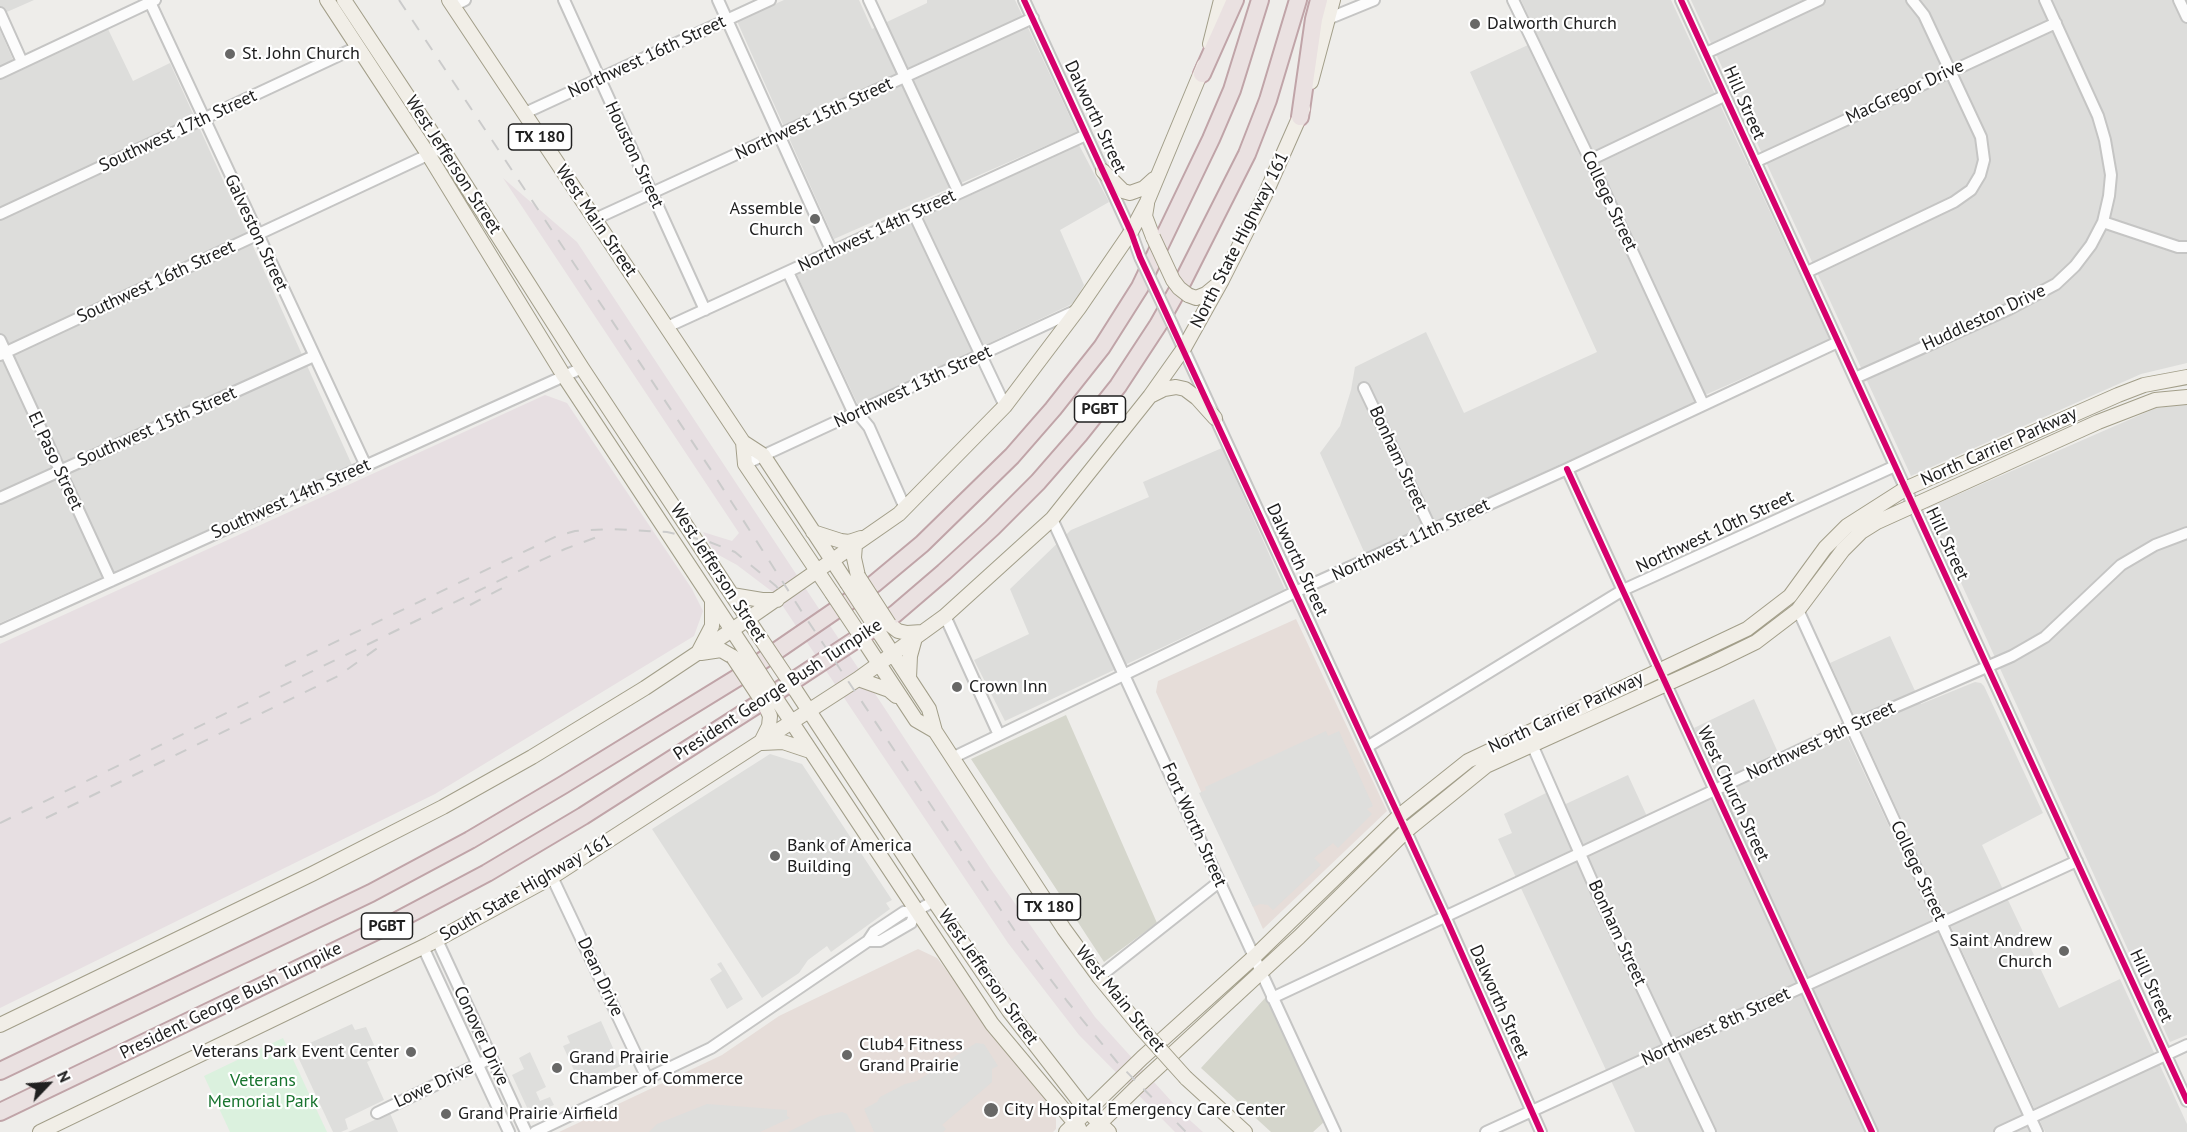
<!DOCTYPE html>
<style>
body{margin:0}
#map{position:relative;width:2187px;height:1132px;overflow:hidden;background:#eeedea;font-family:"PT Sans",sans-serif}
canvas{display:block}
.north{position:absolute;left:18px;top:1054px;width:60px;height:60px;-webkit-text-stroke:4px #fff;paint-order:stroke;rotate:65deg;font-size:16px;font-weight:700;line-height:24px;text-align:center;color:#202020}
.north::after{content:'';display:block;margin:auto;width:21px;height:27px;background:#202020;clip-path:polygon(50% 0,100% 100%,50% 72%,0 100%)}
</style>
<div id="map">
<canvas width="2187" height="1132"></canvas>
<div class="north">N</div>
</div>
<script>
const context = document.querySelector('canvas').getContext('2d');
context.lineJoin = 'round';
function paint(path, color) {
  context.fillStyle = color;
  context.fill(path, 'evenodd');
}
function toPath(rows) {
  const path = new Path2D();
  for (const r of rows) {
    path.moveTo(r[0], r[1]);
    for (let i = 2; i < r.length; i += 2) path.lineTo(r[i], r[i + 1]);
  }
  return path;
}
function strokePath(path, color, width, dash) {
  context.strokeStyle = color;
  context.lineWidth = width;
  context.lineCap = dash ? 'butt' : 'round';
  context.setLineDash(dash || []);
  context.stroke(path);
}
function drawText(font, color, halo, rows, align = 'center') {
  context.font = font + ' "PT Sans",sans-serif';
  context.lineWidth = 4.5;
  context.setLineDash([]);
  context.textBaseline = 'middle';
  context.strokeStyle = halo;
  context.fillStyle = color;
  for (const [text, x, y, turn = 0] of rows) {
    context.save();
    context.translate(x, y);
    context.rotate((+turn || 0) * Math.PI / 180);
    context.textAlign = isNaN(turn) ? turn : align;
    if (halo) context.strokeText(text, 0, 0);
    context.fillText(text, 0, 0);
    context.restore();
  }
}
paint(toPath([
 [0,0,34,0,0,15],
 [784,0,859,0,872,29,927,3,927,0,1015,0,1077,132,834,239,737,21],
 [1521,0,1671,0,1830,340,1705,395],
 [1691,0,2187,0,2187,363,2141,374,1911,476],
 [108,29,133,81,170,63,352,465,0,623,0,30,17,69],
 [1528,45,1696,402,1365,554,1320,453,1340,426,1351,390,1355,367,1426,332,1464,413,1597,352,1470,72],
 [1079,145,1109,202,1060,230,1084,285,1074,303,858,405,797,275],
 [2187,404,2187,1035,2170,1042,1927,508,2156,408],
 [1222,448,1285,590,1005,721,974,660,1029,634,1010,589,1071,530,1149,497,1143,482],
 [1890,636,1921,704,1975,682,1981,683,1984,686,2043,813,1982,845,2059,1008,2120,979,2187,1124,2187,1132,2045,1132,1830,663],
 [1754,699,1784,766,1847,736,2031,1132,1635,1132,1498,839,1512,833,1504,814,1548,792,1555,809,1628,775,1651,825,1725,792,1694,728]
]), '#dddddb');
paint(toPath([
 [1296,619,1387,811,1263,929,1156,692,1158,681],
 [918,949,937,958,1056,1113,1056,1129,1053,1132,559,1132,722,1055,779,1016]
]), '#e6ddd9');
paint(toPath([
 [503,178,577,242,990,868,1095,1017,1183,1114,1203,1132,1175,1132,1079,1035,1008,943,774,593,737,565,715,553,703,532,732,541,739,533],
 [545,395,567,403,692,589,703,611,694,636,435,794,0,1008,0,644]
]), '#e7dfe2');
paint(toPath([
 [1066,715,1157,923,1104,962,971,759],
 [1266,997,1324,1122,1313,1132,1271,1132,1201,1068]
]), '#d5d6cc');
paint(toPath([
 [283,1038,327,1132,230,1132,204,1076]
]), '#dbf1de');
paint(toPath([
 [1326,731,1328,736,1339,731,1373,806,1367,809,1372,814,1338,848,1333,843,1314,858,1321,865,1273,910,1268,905,1260,904,1253,907,1199,793,1206,790,1205,787],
 [770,754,802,764,892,900,886,903,890,909,831,952,827,946,808,960,799,973,762,998,652,829],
 [721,962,743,999,727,1009,710,979,722,971,717,964],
 [601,1021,621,1066,587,1081,584,1074,577,1077,563,1046,570,1043,567,1036],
 [352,1024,355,1030,366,1027,379,1056,367,1062,384,1100,345,1119,348,1129,341,1132,333,1132,298,1057,304,1055,301,1047],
 [976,1043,984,1044,998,1066,992,1069,992,1082,942,1125,946,1129,943,1132,874,1132,864,1109,877,1102,880,1097,905,1084,917,1081],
 [530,1052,546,1087,536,1092,540,1101,550,1097,554,1105,530,1114,512,1075,524,1069,519,1058],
 [707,1104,787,1110,787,1116,790,1118,760,1132,649,1132,657,1124],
 [842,1112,847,1114,856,1132,788,1132,820,1116],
 [390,1113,398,1132,348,1132]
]), '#dededc');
const minor = toPath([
 [149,0,366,466],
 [564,0,705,310],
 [718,0,832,252],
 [869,0,959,193],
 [1024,0,1131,232,1140,257],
 [1513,0,1590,160,1703,404],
 [1681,0,2187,1101],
 [2179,0,2187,17],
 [453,6,465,0],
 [0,13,22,62],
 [1330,18,1374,0],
 [1706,53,1819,0],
 [0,73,155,0],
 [525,113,770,0],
 [1590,160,1724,96],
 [1755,162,2056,23],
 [0,214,357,47],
 [914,214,1005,406],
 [595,219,1033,18],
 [2103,222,2178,247,2187,247],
 [788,272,854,414,860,416,869,427,905,508],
 [1807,272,1954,202,1971,190,1980,175,1984,160,1981,137,1924,15,1912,0],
 [1172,324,1445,916,1541,1132],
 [667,327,1086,135],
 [0,340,111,581],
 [0,355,434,152],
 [1855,378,2009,309,2056,284,2075,266,2091,245,2103,222,2109,196,2111,175,2105,140,2098,116,2045,0],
 [1364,388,1431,529],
 [745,464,1077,310],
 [1567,469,1872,1132],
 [0,498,314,356],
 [1052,519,1335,1132],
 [1798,610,2037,1132],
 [945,616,999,735],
 [0,631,582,368],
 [1530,740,1599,897,1710,1132],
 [1367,747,1623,590,1895,466],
 [952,758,1295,592,1567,469,1838,342],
 [552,877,647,1078],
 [437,940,526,1132],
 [868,941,880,941,911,923,916,911],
 [423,947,509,1132],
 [1099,977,1219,882],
 [1272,998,1851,726,2012,656,2045,637,2121,565,2155,545,2187,533],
 [377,1113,483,1062],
 [535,1132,711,1048,868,941,874,932,904,912,916,911,934,901],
 [1486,1132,2077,861],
 [2000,1132,2187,1045]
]);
const major = toPath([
 [327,0,428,154,564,376,745,650],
 [344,0,442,148,582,368,761,639],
 [449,0,743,442,763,455,847,583],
 [1210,44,1221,0],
 [1311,82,1333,0],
 [1103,171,1123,191,1130,193,1144,188,1154,179],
 [1147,204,1145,216,1153,237],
 [1188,295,1196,298,1206,294,1217,285],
 [1152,395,1164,389,1176,387,1185,389,1197,398,1215,418],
 [743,442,745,464,832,593],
 [813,532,841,541,849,542,861,538],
 [855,545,854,558,858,576],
 [732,595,762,600,777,600],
 [889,624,898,631,907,633,922,632],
 [878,631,929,709,935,731,1064,929,1099,977,1141,1028],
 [864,641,916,720,935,731],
 [699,651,712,626,712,602],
 [701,653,721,650,733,657],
 [909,678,910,656,915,638],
 [858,679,889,690,896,696],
 [794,688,934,901,1009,1011,1086,1110,1109,1132],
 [777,700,992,1024,1079,1128],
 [762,740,769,726,770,716,766,707],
 [762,743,783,742,810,751],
 [0,1025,312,874,443,807,532,757,645,688,732,630,899,514,1005,406,1079,308,1131,232,1147,202,1204,65],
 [1186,1078,1245,1132],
 [40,1132,429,944,552,877,858,679,945,616,1052,519,1150,396,1184,348,1222,280,1265,195,1303,109],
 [1066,1132,1142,1058,1254,957,1399,816,1468,761,1747,629,1790,596,1825,548,1847,526,1905,489,2118,395,2144,385,2187,377],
 [1091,1132,1141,1083,1299,937,1406,831,1486,766,1715,662,1756,642,1798,610,1843,550,1861,532,1877,522,2098,422,2155,400,2187,397]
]);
const highway = toPath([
 [1202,74,1235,0],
 [1300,117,1314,19,1319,0],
 [0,1071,371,893,470,840,563,785,737,678,874,584,922,544,1012,456,1053,409,1102,347,1140,287,1211,139,1232,90,1260,0],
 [0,1112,387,926,487,873,583,816,755,706,895,614,944,572,992,528,1038,482,1079,435,1118,386,1158,325,1184,279,1247,154,1268,100,1298,0]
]);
strokePath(minor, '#c5c5c4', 14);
strokePath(major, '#a29e89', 16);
strokePath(highway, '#c0a4a8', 20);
strokePath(minor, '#fcfcfc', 10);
strokePath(major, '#f1eee7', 14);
strokePath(highway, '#eae1e1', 16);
strokePath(toPath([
 [399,0,711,470,802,612,1023,943,1067,1001,1117,1062,1186,1132],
 [470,605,510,584],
 [285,666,557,536,575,531,611,529,667,532,707,541,735,552,776,586,784,596],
 [46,818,338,676,379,647],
 [0,823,527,567,565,549,605,534]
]), '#cbcbcb', 2, [12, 12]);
const minorBridge = toPath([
 [1140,257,1172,324]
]);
const majorBridge = toPath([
 [1153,237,1173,280,1179,288,1188,295],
 [858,576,889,624],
 [847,583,878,631],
 [832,593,864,641],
 [761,639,794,688],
 [745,650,777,700],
 [733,657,766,707],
 [1141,1028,1186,1078]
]);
strokePath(minorBridge, '#c5c5c4', 14, []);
strokePath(majorBridge, '#a29e89', 16, []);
strokePath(minorBridge, '#fcfcfc', 10);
strokePath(majorBridge, '#f1eee7', 14);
strokePath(toPath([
 [1024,0,1131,232,1140,257,1445,916,1541,1132],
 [1681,0,2187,1101],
 [1567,469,1872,1132]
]), '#d6006c', 6);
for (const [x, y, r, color] of [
 [1475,24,6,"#686867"],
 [230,54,6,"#686867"],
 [815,219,6,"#686867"],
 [957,687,6,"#686867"],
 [775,856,6,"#686867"],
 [2064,951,6,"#686867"],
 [411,1052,6,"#686867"],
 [847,1055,6,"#686867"],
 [557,1068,6,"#686867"],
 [991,1110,8,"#686867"],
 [446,1114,6,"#686867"]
]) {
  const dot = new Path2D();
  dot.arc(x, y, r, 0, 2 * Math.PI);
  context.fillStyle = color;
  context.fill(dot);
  strokePath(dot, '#fff', 2);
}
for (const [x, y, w] of [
 [540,137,63],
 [1100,409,51],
 [1049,907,63],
 [387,926,51]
]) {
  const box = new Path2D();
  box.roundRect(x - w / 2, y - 13, w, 26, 4.5);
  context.fillStyle = '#fff';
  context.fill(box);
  strokePath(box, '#202020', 1.5);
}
drawText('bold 16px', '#202020', null, [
 ["TX 180",540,137],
 ["PGBT",1100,409],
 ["TX 180",1049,907],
 ["PGBT",387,926]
]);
drawText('18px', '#202020', '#fff', [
 ["Dalworth Church",1487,24],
 ["St. John Church",242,54],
 ["Assemble",803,209,"right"],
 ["Church",803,230,"right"],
 ["Crown Inn",969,687],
 ["Bank of America",787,846],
 ["Building",787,867],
 ["Saint Andrew",2052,941,"right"],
 ["Church",2052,962,"right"],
 ["Club4 Fitness",859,1045],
 ["Grand Prairie",859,1066],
 ["Veterans Park Event Center",399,1052,"right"],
 ["Grand Prairie",569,1058],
 ["Chamber of Commerce",569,1079],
 ["City Hospital Emergency Care Center",1004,1110],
 ["Grand Prairie Airfield",458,1114]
], 'left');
drawText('18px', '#202020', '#fff', [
 ["Northwest 16th Street",647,57,-25],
 ["MacGregor Drive",1905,92,-25],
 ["Hill Street",1744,103,66],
 ["Dalworth Street",1095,117,65],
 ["Northwest 15th Street",814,119,-25],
 ["Southwest 17th Street",178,131,-25],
 ["Houston Street",634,155,65],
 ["West Jefferson Street",453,165,57],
 ["College Street",1609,201,65],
 ["West Main Street",596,221,56],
 ["Northwest 14th Street",877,231,-25],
 ["Galveston Street",256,233,65],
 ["North State Highway 161",1240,240,-63],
 ["Southwest 16th Street",156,282,-25],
 ["Huddleston Drive",1984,318,-25],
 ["Northwest 13th Street",913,387,-25],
 ["Southwest 15th Street",157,427,-24],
 ["North Carrier Parkway",1999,447,-24],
 ["Bonham Street",1398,459,65],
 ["El Paso Street",55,461,65],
 ["Southwest 14th Street",291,499,-24],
 ["Northwest 10th Street",1715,532,-25],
 ["Northwest 11th Street",1411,540,-25],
 ["Hill Street",1947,544,65],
 ["Dalworth Street",1297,560,65],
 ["West Jefferson Street",718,573,57],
 ["President George Bush Turnpike",778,690,-33],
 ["North Carrier Parkway",1566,713,-25],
 ["Northwest 9th Street",1821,741,-25],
 ["West Church Street",1733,794,65],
 ["Fort Worth Street",1194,825,66],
 ["College Street",1918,871,65],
 ["South State Highway 161",526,888,-30],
 ["Bonham Street",1617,933,65],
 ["Dean Drive",600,977,65],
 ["West Jefferson Street",988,977,55],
 ["Hill Street",2151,986,65],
 ["West Main Street",1120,999,51],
 ["President George Bush Turnpike",231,1001,-26],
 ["Dalworth Street",1499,1002,66],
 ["Northwest 8th Street",1716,1027,-25],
 ["Conover Drive",481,1036,65],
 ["Lowe Drive",434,1085,-25]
]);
drawText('18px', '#19742f', '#fff', [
 ["Veterans",263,1081],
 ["Memorial Park",263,1102]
]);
</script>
